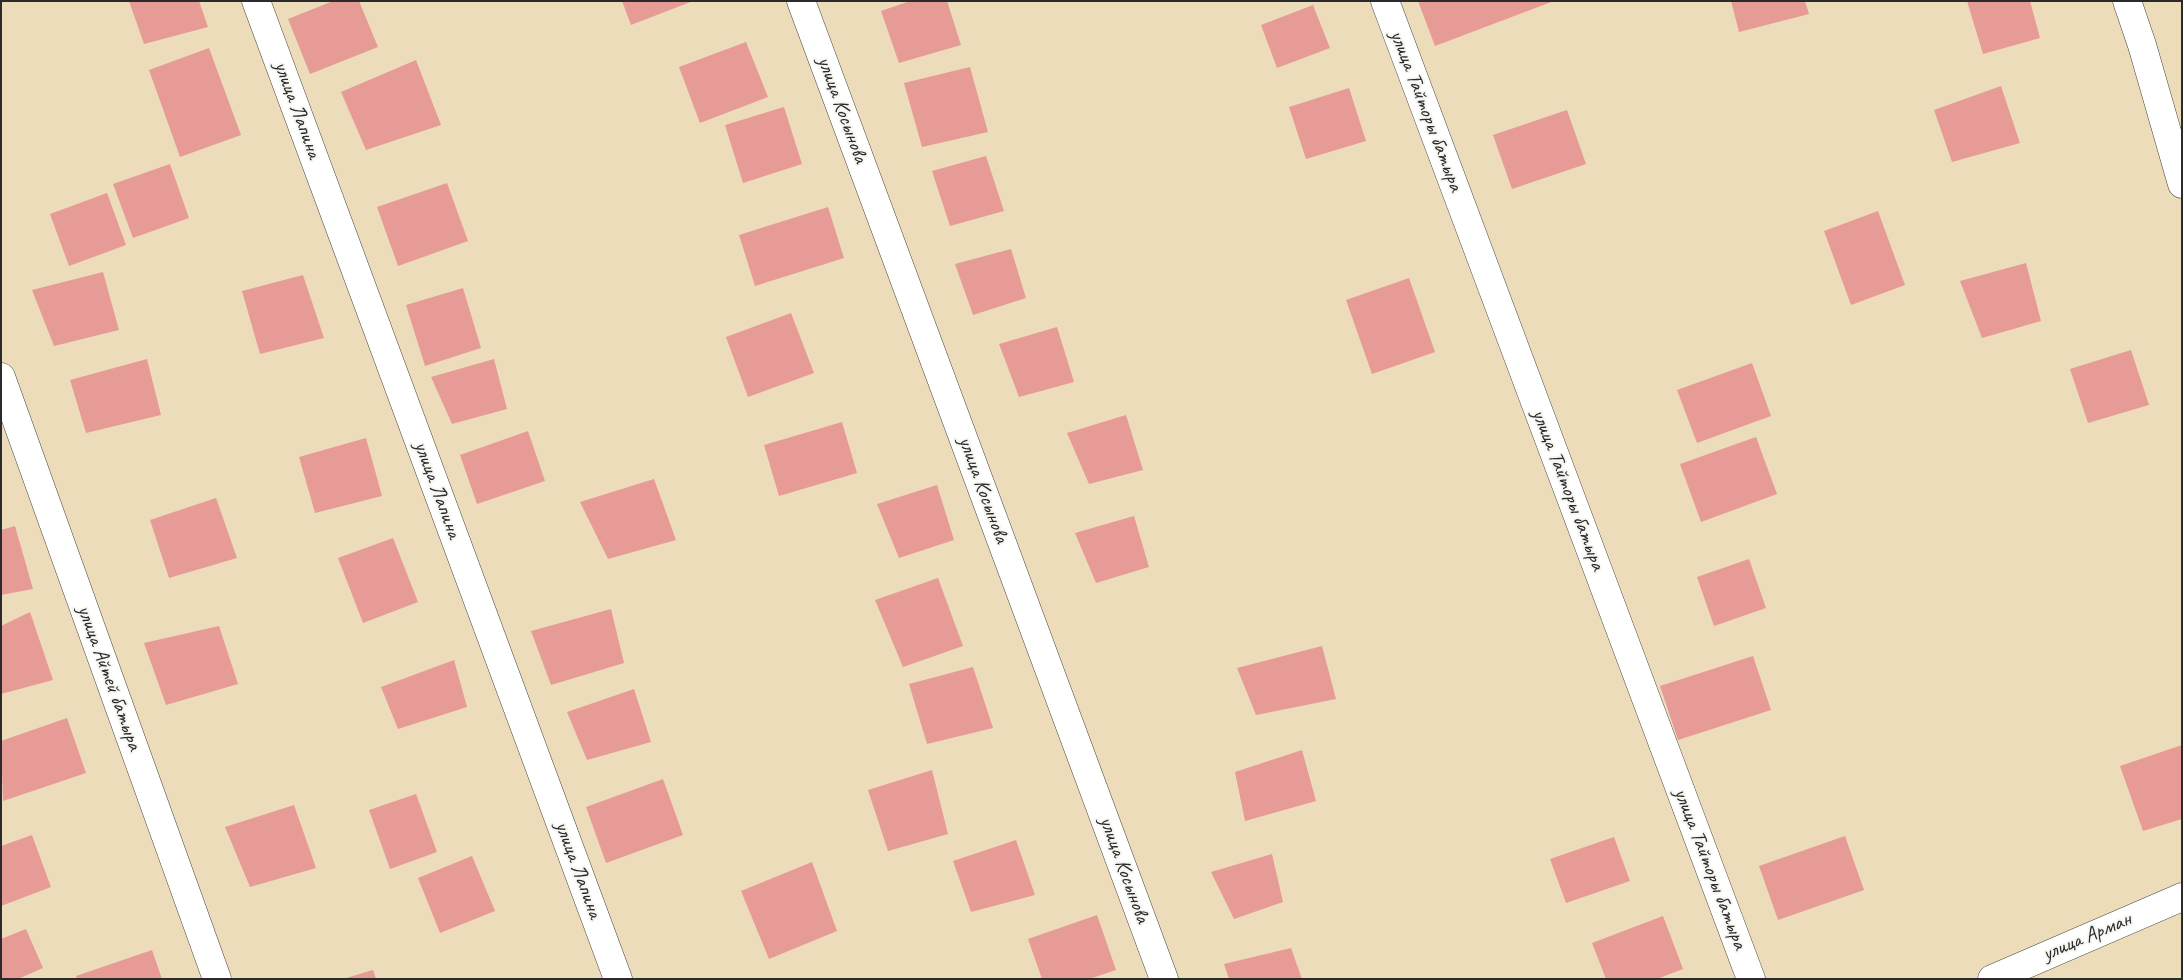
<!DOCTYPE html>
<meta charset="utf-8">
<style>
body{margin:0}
#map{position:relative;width:2183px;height:980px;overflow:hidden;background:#eddcba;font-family:Caveat,sans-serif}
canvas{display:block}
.frame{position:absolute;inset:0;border:2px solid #2b2b2b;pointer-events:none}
</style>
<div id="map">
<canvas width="2183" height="980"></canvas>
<div class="frame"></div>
</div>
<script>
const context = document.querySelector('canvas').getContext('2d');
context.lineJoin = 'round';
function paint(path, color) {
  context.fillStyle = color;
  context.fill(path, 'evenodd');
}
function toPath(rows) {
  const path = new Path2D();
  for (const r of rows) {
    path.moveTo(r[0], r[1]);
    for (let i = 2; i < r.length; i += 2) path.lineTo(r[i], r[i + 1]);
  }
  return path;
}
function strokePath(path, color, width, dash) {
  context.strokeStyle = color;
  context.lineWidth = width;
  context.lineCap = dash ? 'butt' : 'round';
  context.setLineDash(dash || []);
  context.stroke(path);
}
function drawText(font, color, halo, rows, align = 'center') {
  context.font = font + ' Caveat,sans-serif';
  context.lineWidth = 4;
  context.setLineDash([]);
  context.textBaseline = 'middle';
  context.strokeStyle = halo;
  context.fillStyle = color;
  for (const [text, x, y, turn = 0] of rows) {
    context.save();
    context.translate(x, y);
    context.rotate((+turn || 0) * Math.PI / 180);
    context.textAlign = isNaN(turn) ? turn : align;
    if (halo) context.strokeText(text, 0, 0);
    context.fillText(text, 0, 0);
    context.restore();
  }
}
paint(toPath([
 [129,1,199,1,208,27,144,44],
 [333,1,359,1,378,47,310,74,288,19],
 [622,1,693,1,631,25],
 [910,1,947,1,961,45,899,63,881,11],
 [1418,1,1554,1,1435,46],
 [1731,1,1805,1,1809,14,1739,32],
 [1967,1,2030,1,2040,38,1983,54],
 [1313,5,1330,48,1277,68,1261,25],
 [746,42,768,97,700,123,679,67],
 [209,48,241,135,180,157,149,70],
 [416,60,441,125,366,150,341,92],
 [970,67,988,132,922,147,904,83],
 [2001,86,2020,143,1952,162,1934,110],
 [1349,88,1366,141,1306,159,1289,107],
 [784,107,802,164,743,183,725,125],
 [1567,110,1586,164,1512,189,1493,135],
 [986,156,1004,211,950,226,932,171],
 [170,164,189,218,133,238,113,184],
 [447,183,468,241,398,266,377,207],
 [107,193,126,245,69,266,50,214],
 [828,207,844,258,755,286,739,235],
 [1878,211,1905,285,1851,305,1824,231],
 [1011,249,1026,298,973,315,955,264],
 [2026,263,2041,321,1982,338,1960,281],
 [103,272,119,330,54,346,32,290],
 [303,275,324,338,260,354,242,291],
 [1409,278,1435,352,1372,374,1346,300],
 [463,288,481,348,425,366,406,305],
 [791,313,814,373,748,397,726,337],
 [1057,327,1074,382,1019,397,999,344],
 [2131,350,2149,405,2088,423,2070,369],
 [147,359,161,415,86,433,70,380],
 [494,359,507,409,452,424,431,377],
 [1752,363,1771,416,1697,443,1677,390],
 [1126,415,1143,470,1089,484,1067,433],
 [842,422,857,473,779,496,764,445],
 [528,431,545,481,477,504,460,455],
 [1756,437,1777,494,1701,522,1680,464],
 [366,438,382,496,315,513,299,457],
 [654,479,676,540,608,559,580,502],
 [937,485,954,540,899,558,877,504],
 [216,498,237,558,169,578,150,520],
 [1134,516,1149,567,1096,583,1075,533],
 [15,526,33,589,1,595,1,530],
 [393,538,418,602,363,623,338,558],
 [1749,559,1766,608,1714,626,1697,577],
 [938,578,963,646,903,667,875,600],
 [611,609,624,663,551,685,531,631],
 [30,612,53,680,1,694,1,626],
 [219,626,238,684,166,705,144,643],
 [1322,646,1336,699,1256,715,1237,668],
 [1753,656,1771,710,1678,740,1660,686],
 [454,660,467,707,398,729,381,687],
 [973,667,993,728,927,744,909,684],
 [634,689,651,742,587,760,567,712],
 [67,718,86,773,3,801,1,741],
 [2182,745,2182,819,2143,831,2120,766],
 [1302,750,1316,801,1245,821,1235,772],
 [932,770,948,834,888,851,868,790],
 [663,779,683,835,606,863,586,807],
 [416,794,437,852,390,869,369,810],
 [294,805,316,868,250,887,225,827],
 [32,835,51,887,1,906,1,846],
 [1845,836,1864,890,1778,920,1759,866],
 [1614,837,1630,881,1566,903,1550,859],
 [1016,840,1035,895,971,912,953,861],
 [1272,854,1283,902,1234,919,1211,872],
 [472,856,495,911,440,933,418,878],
 [812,862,837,931,769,959,741,891],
 [1097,915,1116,970,1089,979,1042,979,1028,939],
 [1663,916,1683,969,1657,979,1606,979,1592,943],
 [26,929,43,968,18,979,1,979,1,939],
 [1291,948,1302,979,1229,979,1224,964],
 [152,950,162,979,77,979,76,976],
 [373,970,376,979,346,979,346,978]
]), '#e69b97');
const street = toPath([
 [256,1,618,979],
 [1385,1,1751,979],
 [1,377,217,979]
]);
const secondary = toPath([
 [801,1,1164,979],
 [2127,1,2142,45,2182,184],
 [1992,979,2182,897]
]);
strokePath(street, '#484640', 29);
strokePath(secondary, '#484640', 29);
strokePath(street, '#fff', 28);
strokePath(secondary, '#fff', 28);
drawText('21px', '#2b2b2b', '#f6f6f2', [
 ["улица Лапина",297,110,70],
 ["улица Косынова",842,110,70],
 ["улица Тайторы батыра",1426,111,69],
 ["улица Лапина",437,490,70],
 ["улица Косынова",983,490,70],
 ["улица Тайторы батыра",1568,490,69],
 ["улица Айтей батыра",109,678,70],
 ["улица Тайторы батыра",1710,869,69],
 ["улица Лапина",578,870,70],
 ["улица Косынова",1124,870,70],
 ["улица Арман",2087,937,-23]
]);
</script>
